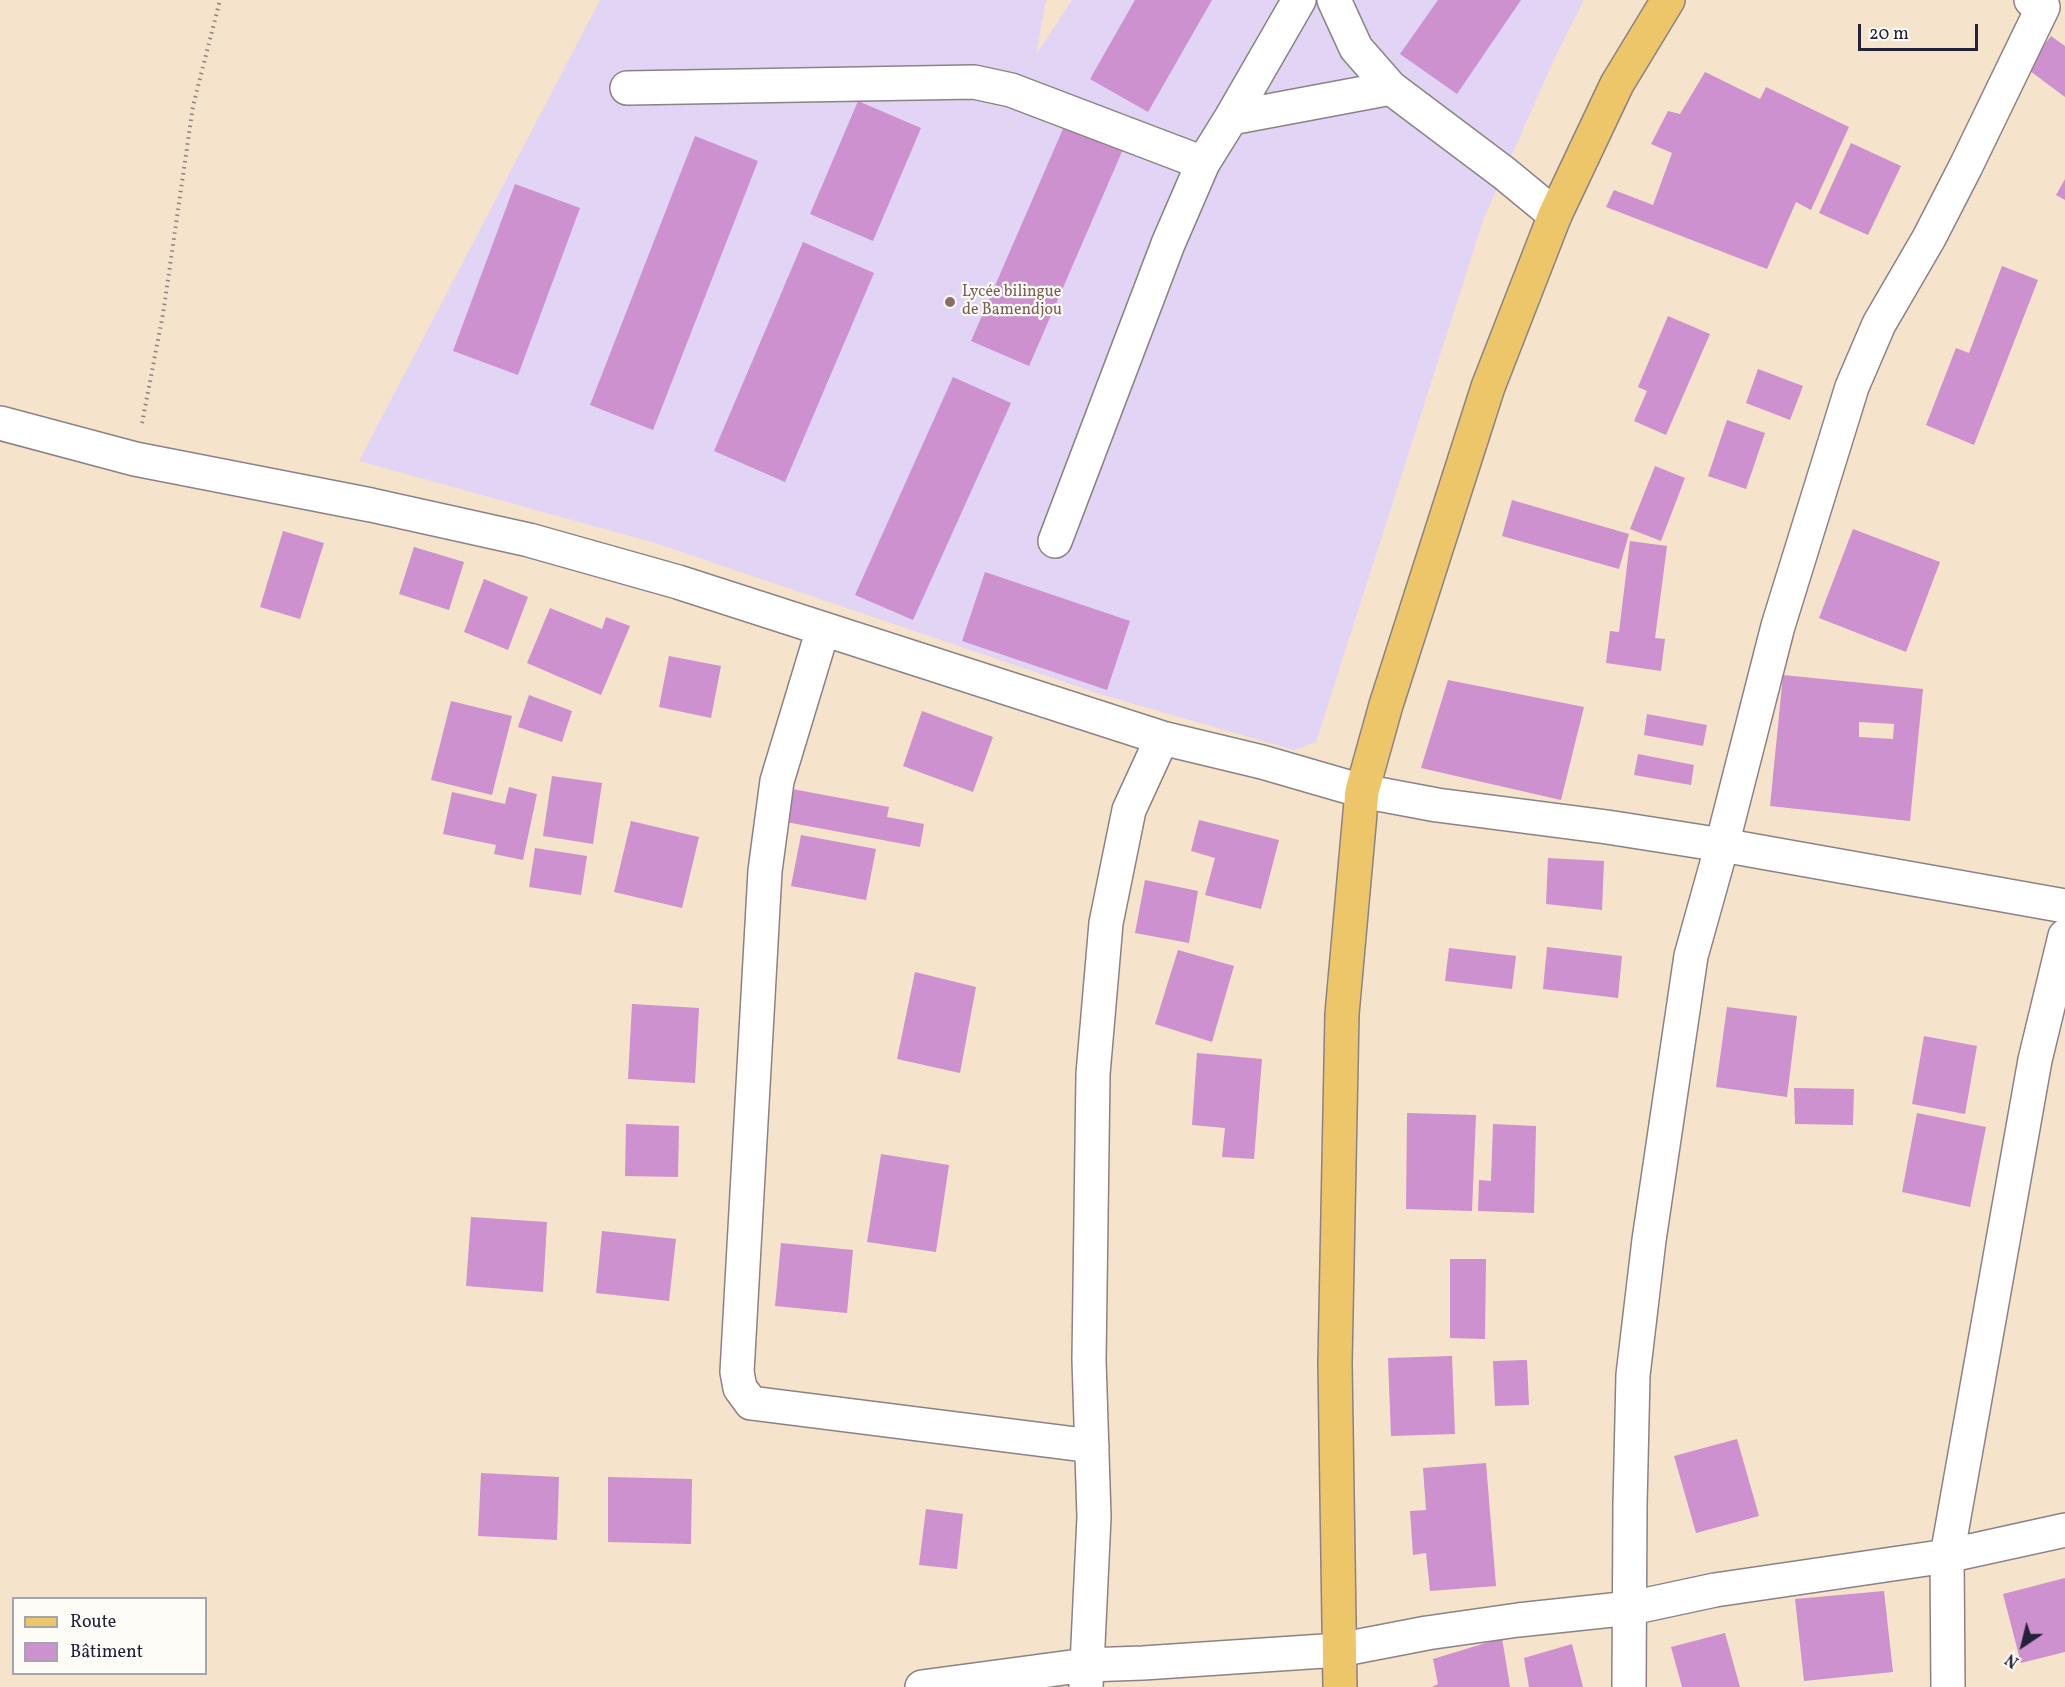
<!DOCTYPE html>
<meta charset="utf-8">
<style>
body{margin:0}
#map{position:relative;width:2065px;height:1687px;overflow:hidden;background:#f6e3cc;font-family:Vollkorn,serif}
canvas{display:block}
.legend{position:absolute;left:12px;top:1597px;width:195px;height:78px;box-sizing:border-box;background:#fdfcf7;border:2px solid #a5a5ac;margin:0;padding:8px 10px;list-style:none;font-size:18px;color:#22223b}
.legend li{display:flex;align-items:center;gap:12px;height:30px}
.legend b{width:30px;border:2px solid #a5a5ac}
.north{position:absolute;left:1993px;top:1615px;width:60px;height:60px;-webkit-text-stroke:4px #fdfcf7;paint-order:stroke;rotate:215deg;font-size:16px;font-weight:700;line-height:24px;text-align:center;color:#22223b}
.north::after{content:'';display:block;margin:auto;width:21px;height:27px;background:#22223b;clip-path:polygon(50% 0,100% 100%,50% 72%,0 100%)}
.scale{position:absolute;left:1858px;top:24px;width:120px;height:27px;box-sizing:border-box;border:3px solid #22223b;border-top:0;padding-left:8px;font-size:18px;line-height:21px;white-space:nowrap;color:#22223b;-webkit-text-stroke:4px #fdfcf7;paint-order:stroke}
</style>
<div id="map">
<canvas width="2065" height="1687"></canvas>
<ul class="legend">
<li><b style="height:8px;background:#ecc669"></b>Route</li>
<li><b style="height:16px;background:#cd91cf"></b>Bâtiment</li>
</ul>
<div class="north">N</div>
<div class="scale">20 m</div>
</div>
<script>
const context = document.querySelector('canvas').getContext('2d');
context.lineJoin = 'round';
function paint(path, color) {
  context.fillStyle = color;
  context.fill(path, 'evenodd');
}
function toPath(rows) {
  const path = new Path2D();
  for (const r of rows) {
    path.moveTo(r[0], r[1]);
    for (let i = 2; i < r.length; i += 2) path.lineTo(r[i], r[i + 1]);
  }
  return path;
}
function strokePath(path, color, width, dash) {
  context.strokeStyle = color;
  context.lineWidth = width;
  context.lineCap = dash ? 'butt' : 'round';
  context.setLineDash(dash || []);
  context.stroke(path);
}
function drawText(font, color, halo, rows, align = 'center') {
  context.font = font + ' Vollkorn,serif';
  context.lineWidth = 4.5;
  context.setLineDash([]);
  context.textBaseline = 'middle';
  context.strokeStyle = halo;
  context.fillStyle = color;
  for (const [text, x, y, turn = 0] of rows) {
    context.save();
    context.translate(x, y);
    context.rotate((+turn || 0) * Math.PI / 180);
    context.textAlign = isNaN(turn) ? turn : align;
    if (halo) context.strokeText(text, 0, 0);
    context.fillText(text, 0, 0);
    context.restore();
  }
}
paint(toPath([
 [600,0,1046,0,1036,55,1072,0,1584,0,1556,55,1484,218,1316,742,1294,750,1103,695,655,543,359,461]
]), '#e1d4f4');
paint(toPath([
 [1135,0,1212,0,1148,112,1090,79],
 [1438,0,1521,0,1457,94,1400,54],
 [2051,36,2065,46,2065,97,2026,68],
 [1705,72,1760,99,1766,87,1849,127,1811,210,1796,202,1767,269,1606,207,1614,190,1653,205,1672,153,1651,144,1668,111,1680,114],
 [858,101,921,128,873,241,810,214],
 [1066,122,1124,147,1029,366,971,341],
 [695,136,758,161,653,430,590,405],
 [1851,143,1901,166,1868,235,1819,213],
 [2065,179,2065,200,2056,195],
 [515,184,580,208,518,375,453,351],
 [803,242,874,273,785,482,714,451],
 [2002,266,2038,280,1974,445,1926,425,1956,348,1969,353],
 [1668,316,1710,334,1666,435,1634,421,1647,391,1638,387],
 [1758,369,1803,386,1790,420,1746,403],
 [953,377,1011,403,913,620,855,595],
 [1727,420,1765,433,1746,489,1708,476],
 [1655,466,1685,478,1661,541,1630,529],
 [1512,500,1629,534,1619,569,1502,536],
 [1853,529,1940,562,1906,652,1819,618],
 [283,531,324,543,300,619,260,607],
 [1630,541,1667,546,1655,638,1665,639,1661,671,1606,663,1610,631,1619,632],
 [414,547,464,562,449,610,399,594],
 [985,572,1130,621,1107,690,962,641],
 [484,579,528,597,508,650,464,632],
 [550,608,602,629,606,617,630,626,601,695,527,663],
 [669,656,721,666,711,718,659,707],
 [1783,675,1923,689,1910,821,1770,806],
 [1859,722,1894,724,1893,739,1859,737],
 [1448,680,1584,707,1561,800,1421,768],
 [529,695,572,711,562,742,518,727],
 [451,701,512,716,492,795,431,780],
 [922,711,993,737,973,792,903,766],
 [1647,714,1707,725,1703,746,1644,735],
 [1638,754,1694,765,1691,785,1634,775],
 [552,776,602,783,593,844,543,836],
 [509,787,537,794,523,860,494,854,496,845,443,834,452,792,505,804],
 [792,789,889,807,887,817,924,824,920,847,786,822],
 [1199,820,1279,840,1261,909,1205,895,1215,858,1191,851],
 [631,821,699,837,682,908,614,892],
 [801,835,876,849,866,900,791,886],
 [535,848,587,856,581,895,529,887],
 [1548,858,1604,861,1602,910,1546,904],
 [1145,880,1198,891,1189,943,1135,933],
 [1547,947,1622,956,1618,998,1543,989],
 [1449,948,1516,956,1512,989,1445,981],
 [1178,950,1234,966,1212,1042,1155,1024],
 [915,972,976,987,960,1073,897,1059],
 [632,1004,699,1008,695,1083,628,1079],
 [1727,1007,1797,1016,1787,1097,1716,1087],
 [1924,1036,1977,1046,1965,1114,1912,1104],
 [1197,1053,1262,1059,1254,1159,1222,1157,1225,1128,1192,1125],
 [1794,1088,1854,1089,1853,1125,1795,1124],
 [1407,1113,1476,1115,1472,1211,1406,1209],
 [1917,1113,1986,1127,1970,1207,1902,1192],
 [626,1124,679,1126,678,1177,625,1176],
 [1493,1124,1536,1126,1534,1213,1478,1211,1479,1180,1491,1181],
 [881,1154,949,1165,936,1252,867,1242],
 [471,1217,547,1222,543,1292,466,1286],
 [602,1231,676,1239,669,1301,596,1293],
 [781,1243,853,1250,847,1313,775,1306],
 [1450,1259,1486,1259,1485,1339,1450,1338],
 [1452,1356,1455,1434,1391,1436,1388,1358],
 [1527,1360,1529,1405,1495,1406,1493,1361],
 [1737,1439,1759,1516,1696,1533,1674,1456],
 [1486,1463,1496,1586,1430,1591,1426,1553,1413,1555,1410,1511,1426,1510,1423,1468],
 [481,1473,559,1477,557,1540,478,1536],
 [608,1477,692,1479,691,1544,608,1542],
 [926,1509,963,1514,957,1569,919,1565],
 [2065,1578,2065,1652,2021,1663,2003,1594],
 [1884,1591,1893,1672,1804,1681,1795,1599],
 [1725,1633,1740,1687,1682,1687,1671,1647],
 [1502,1638,1510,1687,1432,1687,1438,1684,1433,1659],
 [1572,1644,1583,1687,1529,1687,1524,1658]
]), '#cd91cf');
const minor = toPath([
 [1334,0,1356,48,1391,88,1504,173,1555,215],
 [627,88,974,82,1011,90,1203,163],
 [1231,118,1299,0],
 [0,423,135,459,371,505,529,540,678,582,1162,738,1262,762,1362,791,1437,805,1607,827,1722,845,2065,906],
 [1055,541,1168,244,1203,163,1231,118,1391,88],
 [823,629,777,781,765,871,737,1372,740,1388,751,1403,1092,1446],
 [922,1687,1086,1665,1143,1663,1339,1650,1427,1633,1518,1620,1631,1608,1715,1590,1947,1556,2065,1530],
 [1086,1687,1094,1517,1089,1360,1093,1074,1106,923,1129,810,1162,738],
 [1629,1687,1630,1505,1633,1375,1649,1240,1691,956,1722,845,1778,626,1852,387,1879,324,1929,238,1966,166,2043,7,2031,0],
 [1948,1687,1947,1556,2035,1060,2065,936]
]);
const major = toPath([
 [1340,1687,1335,1363,1342,1014,1362,791,1386,705,1488,387,1555,215,1617,84,1668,0]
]);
strokePath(minor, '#8c8284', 36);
strokePath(major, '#8c8284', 36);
strokePath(toPath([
 [142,423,163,314,193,106,220,0]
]), '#8c8284', 4, [1.5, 4.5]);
strokePath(minor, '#fff', 33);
strokePath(major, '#ecc669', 33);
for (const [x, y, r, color] of [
 [950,302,6,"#8d6e63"]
]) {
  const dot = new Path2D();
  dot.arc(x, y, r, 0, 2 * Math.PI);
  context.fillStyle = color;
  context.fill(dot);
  strokePath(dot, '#fdfcf7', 2);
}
drawText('16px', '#785e54', '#fdfcf7', [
 ["Lycée bilingue",962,293],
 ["de Bamendjou",962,311]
], 'left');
</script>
